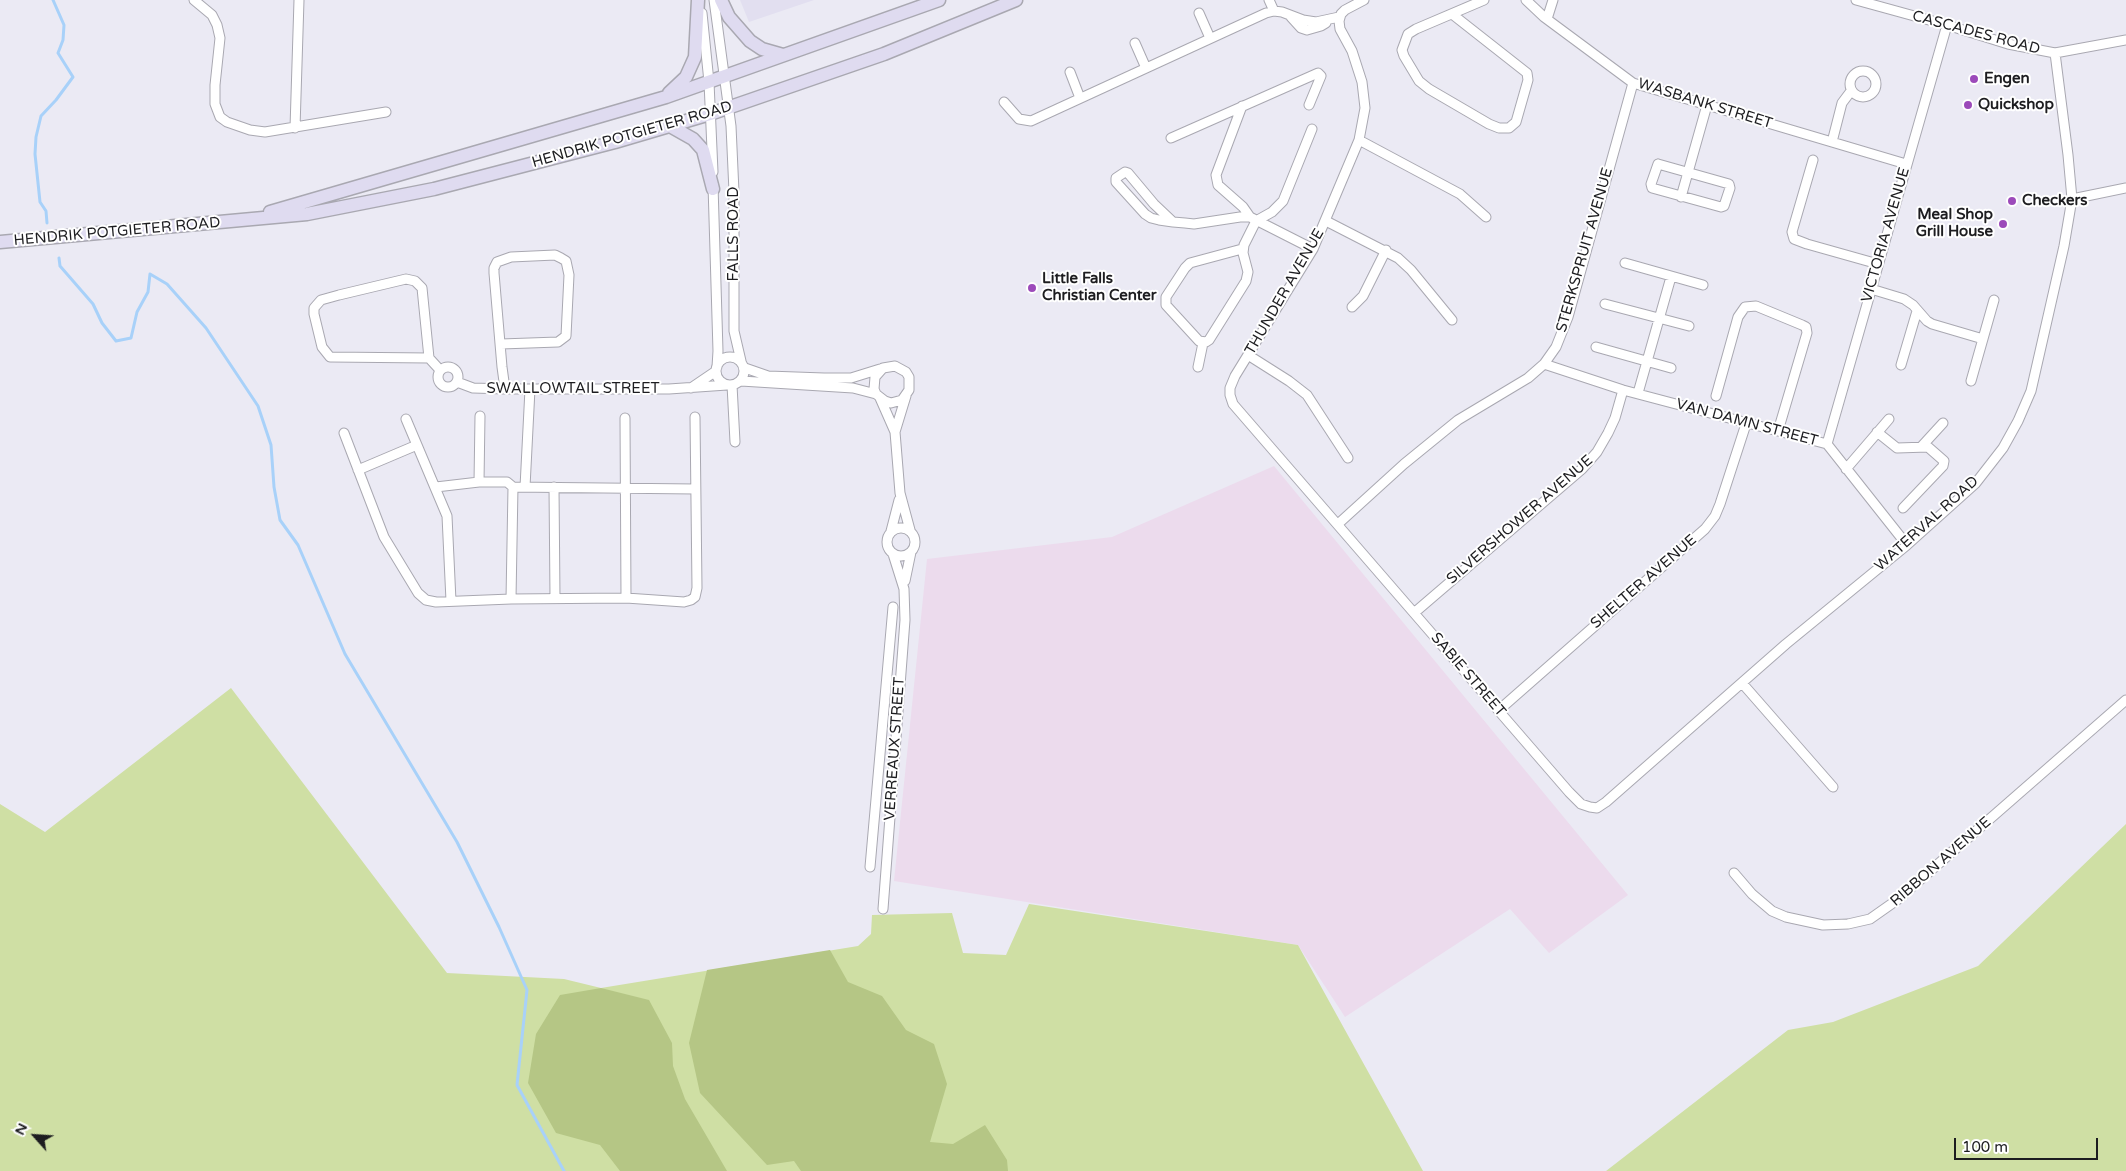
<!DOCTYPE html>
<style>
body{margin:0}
#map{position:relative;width:2126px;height:1171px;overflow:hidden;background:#ebeaf4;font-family:"Varela Round",sans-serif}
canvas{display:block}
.north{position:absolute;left:10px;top:1111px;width:50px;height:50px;-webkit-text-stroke:4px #fff;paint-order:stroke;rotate:296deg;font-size:14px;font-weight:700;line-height:20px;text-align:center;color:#1d1d20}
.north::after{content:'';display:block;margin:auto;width:18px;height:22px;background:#1d1d20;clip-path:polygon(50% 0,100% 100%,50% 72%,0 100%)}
.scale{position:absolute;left:1954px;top:1138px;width:144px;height:22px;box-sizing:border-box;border:2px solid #1d1d20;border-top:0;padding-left:6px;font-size:15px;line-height:18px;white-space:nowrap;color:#1d1d20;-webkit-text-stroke:4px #fff;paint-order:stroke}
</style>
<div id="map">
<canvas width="2126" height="1171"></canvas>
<div class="north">N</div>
<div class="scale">100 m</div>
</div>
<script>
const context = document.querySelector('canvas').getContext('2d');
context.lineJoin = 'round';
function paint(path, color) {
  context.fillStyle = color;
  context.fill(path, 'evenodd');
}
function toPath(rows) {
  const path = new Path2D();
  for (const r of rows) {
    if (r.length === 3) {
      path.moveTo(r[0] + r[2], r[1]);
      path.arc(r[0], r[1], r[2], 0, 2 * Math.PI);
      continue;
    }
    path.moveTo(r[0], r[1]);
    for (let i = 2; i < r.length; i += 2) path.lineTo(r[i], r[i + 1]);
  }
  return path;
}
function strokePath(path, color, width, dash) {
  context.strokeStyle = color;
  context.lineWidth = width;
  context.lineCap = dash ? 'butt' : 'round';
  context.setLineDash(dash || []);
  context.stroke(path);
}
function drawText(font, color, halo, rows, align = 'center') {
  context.font = font + ' "Varela Round",sans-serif';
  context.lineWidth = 4;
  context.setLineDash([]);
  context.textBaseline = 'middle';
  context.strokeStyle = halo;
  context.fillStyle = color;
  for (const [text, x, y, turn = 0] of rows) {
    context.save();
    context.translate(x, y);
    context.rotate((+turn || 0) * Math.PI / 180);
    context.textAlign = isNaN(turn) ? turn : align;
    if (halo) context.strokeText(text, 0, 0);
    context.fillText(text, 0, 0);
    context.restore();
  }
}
paint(toPath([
 [740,0,814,0,749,22]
]), '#e2dff0');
paint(toPath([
 [1274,466,1628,895,1549,953,1510,909,1345,1017,1298,945,894,881,927,559,1112,537]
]), '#ecdbed');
paint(toPath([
 [231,688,447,973,564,979,601,988,858,946,871,934,872,915,952,913,963,953,1006,955,1029,904,1298,945,1423,1171,0,1171,0,804,45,832],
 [2126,824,2126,1171,1606,1171,1788,1030,1833,1022,1978,966]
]), '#cfdfa4');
paint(toPath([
 [830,950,848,982,882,996,906,1030,934,1044,947,1084,930,1142,953,1144,985,1125,1007,1160,1008,1171,801,1171,794,1161,767,1165,700,1093,689,1043,707,970],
 [601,988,649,1000,672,1043,673,1066,685,1099,727,1171,620,1171,600,1145,556,1133,528,1083,536,1034,560,995]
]), '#b5c685');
strokePath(toPath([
 [47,223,46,211,40,202,35,154,36,137,41,116,56,100,73,77,58,53,63,40,64,25,53,0],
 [59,258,60,266,93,304,102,323,116,341,131,338,137,312,148,292,150,274,167,284,206,328,258,406,271,445,274,487,280,520,298,545,345,654,457,842,499,927,527,990,517,1085,564,1171]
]), '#a8d1f9', 3);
const minor = toPath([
 [194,0,212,15,217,25,220,38,215,85,215,104,220,117,227,122,250,130,265,132,386,112],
 [714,0,731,126,734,192,734,331,741,361],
 [1269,0,1274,11],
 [1364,0,1345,10,1341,14,1339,21,1340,29,1352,51,1362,82,1365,108,1359,140,1313,249,1235,376,1230,388,1230,395,1233,404,1569,792,1581,804,1590,807,1597,808,1606,802,1786,644,1907,545,1975,484,2003,448,2018,421,2031,391,2064,246,2072,199,2068,155,2055,53],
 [1526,0,1544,17,1633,83,1906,164],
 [1856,0,1947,25,2008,44,2055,53,2126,40],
 [702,13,709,82,713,172],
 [1199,13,1210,38],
 [1452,14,1527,73,1528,80,1516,122,1509,128,1499,128,1489,124,1429,89,1419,81,1404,56,1402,50,1408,34,1416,29,1484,0],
 [1291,17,1301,28,1307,30,1321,26,1326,23],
 [1547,19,1553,0],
 [1135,43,1146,68],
 [1863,84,13],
 [1070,72,1080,98],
 [1004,102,1019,119,1031,121,1266,13,1274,11,1282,12,1303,20,1316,22,1339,17],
 [1242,106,1216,175,1218,185,1243,207,1250,217],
 [295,128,299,0],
 [1171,138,1318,73,1321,76,1309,105],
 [1359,140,1460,194,1486,217],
 [1832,142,1842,103,1851,91],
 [1813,160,1792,232,1794,239,1807,244,1878,264],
 [1658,164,1729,184,1730,188,1724,206,1721,207,1652,188,1651,184,1658,164],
 [713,185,718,351,717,367],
 [1681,197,1707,105],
 [2072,199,2126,188],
 [1326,221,1398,258,1411,270,1452,320],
 [1173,222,1154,204,1128,173,1125,172,1116,178,1116,182,1145,214,1151,218,1159,220,1173,222,1185,223,1194,224,1240,217,1250,217,1313,249],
 [1242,249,1190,263,1185,268,1166,297,1166,305,1199,341,1206,342,1209,340,1246,281,1248,272,1243,253,1244,245,1256,221,1272,212,1283,201,1312,129],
 [1625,263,1703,285],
 [1871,289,1904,299,1913,305,1927,321,1932,324,1983,339],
 [1605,304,1689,326],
 [1352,307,1363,296,1386,250],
 [501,344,558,342,566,336,569,275,566,261,561,258,555,255,511,257,497,262,494,268,494,273,502,367,505,389],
 [1596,347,1671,368],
 [1248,355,1289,381,1307,395,1348,458],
 [730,371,14],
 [429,358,330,357,322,347,314,314,314,308,321,300,339,295,406,279,415,281,422,288,429,358,440,370],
 [1544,364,1623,390,1827,444,1907,545],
 [1901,365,1917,311],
 [448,377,10],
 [1198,367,1203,343],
 [745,368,768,376,824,378,851,378,880,369],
 [741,381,853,388,876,394,885,401,891,403,902,400,909,390,909,377,906,372,895,366,883,368,875,377,874,389,876,394],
 [1971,381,1994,300],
 [457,382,473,388,505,389,669,389,727,385],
 [732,385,735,442],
 [691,388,716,371],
 [1638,393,1671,277],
 [1716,396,1738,317,1745,307,1756,306,1802,325,1806,327,1807,333,1778,431],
 [880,398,895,432,900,493,910,530],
 [625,418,626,598],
 [406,419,447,516,451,601],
 [895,432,906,396],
 [1877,432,1897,448,1928,447,1944,461,1943,466,1903,508],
 [344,433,384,537,418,593,426,600,436,602,511,599,626,598,684,602,691,600,695,597,697,588,695,417],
 [1827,444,1947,25],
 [1921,447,1943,423],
 [1846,469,1889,419],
 [358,470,417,445],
 [479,482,480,416],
 [436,487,479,482,507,482,513,487,695,489],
 [525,487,530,389],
 [554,487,555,598],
 [1338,524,1404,464,1458,420,1528,378,1544,364,1556,347,1568,317,1633,83],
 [901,542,14],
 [891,531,899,500],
 [905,581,911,552],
 [511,599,513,487],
 [1414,613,1582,469,1597,452,1608,433,1615,418,1623,390],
 [1742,683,1833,787],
 [1499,710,1705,529,1715,516,1720,504,1746,424],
 [870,867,893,607],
 [1734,873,1752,894,1772,911,1786,917,1823,925,1848,924,1870,919,1897,900,2126,700],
 [883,909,905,620,904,589,893,554]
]);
const secondary = toPath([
 [721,0,729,17,750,41,762,49,783,55],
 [669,93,686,77,695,57,698,0],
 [670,126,693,139,703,150,713,189],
 [270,212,666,97,939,0],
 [0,242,307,214,434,189,615,142,710,114,884,54,1016,0]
]);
strokePath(minor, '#a9a8b1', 11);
strokePath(secondary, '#a9a8b1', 15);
strokePath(minor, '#fff', 9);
strokePath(secondary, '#dfdbf0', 12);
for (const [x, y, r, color] of [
 [1974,79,5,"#9c4aba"],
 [1968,105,5,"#9c4aba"],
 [2012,201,5,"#9c4aba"],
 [2003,224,5,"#9c4aba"],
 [1032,288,5,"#9c4aba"]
]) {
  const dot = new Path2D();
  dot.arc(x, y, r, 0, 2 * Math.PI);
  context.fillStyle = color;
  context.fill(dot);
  strokePath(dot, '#fff', 2);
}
drawText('15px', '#1d1d20', '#fff', [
 ["CASCADES ROAD",1976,33,15],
 ["WASBANK STREET",1705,104,17],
 ["HENDRIK POTGIETER ROAD",632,135,-16],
 ["HENDRIK POTGIETER ROAD",117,232,-5],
 ["FALLS ROAD",734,234,-90],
 ["VICTORIA AVENUE",1886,235,-74],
 ["STERKSPRUIT AVENUE",1585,250,-74],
 ["THUNDER AVENUE",1285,292,-60],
 ["SWALLOWTAIL STREET",573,389],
 ["VAN DAMN STREET",1747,423,15],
 ["SILVERSHOWER AVENUE",1520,520,-41],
 ["WATERVAL ROAD",1927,524,-42],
 ["SHELTER AVENUE",1644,582,-41],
 ["SABIE STREET",1468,675,49],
 ["VERREAUX STREET",895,749,-86],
 ["RIBBON AVENUE",1941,862,-41]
]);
drawText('bold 15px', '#1d1d20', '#fff', [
 ["Engen",1984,79],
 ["Quickshop",1978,105],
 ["Checkers",2022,201],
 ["Meal Shop",1993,215,"right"],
 ["Grill House",1993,232,"right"],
 ["Little Falls",1042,279],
 ["Christian Center",1042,296]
], 'left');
</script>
